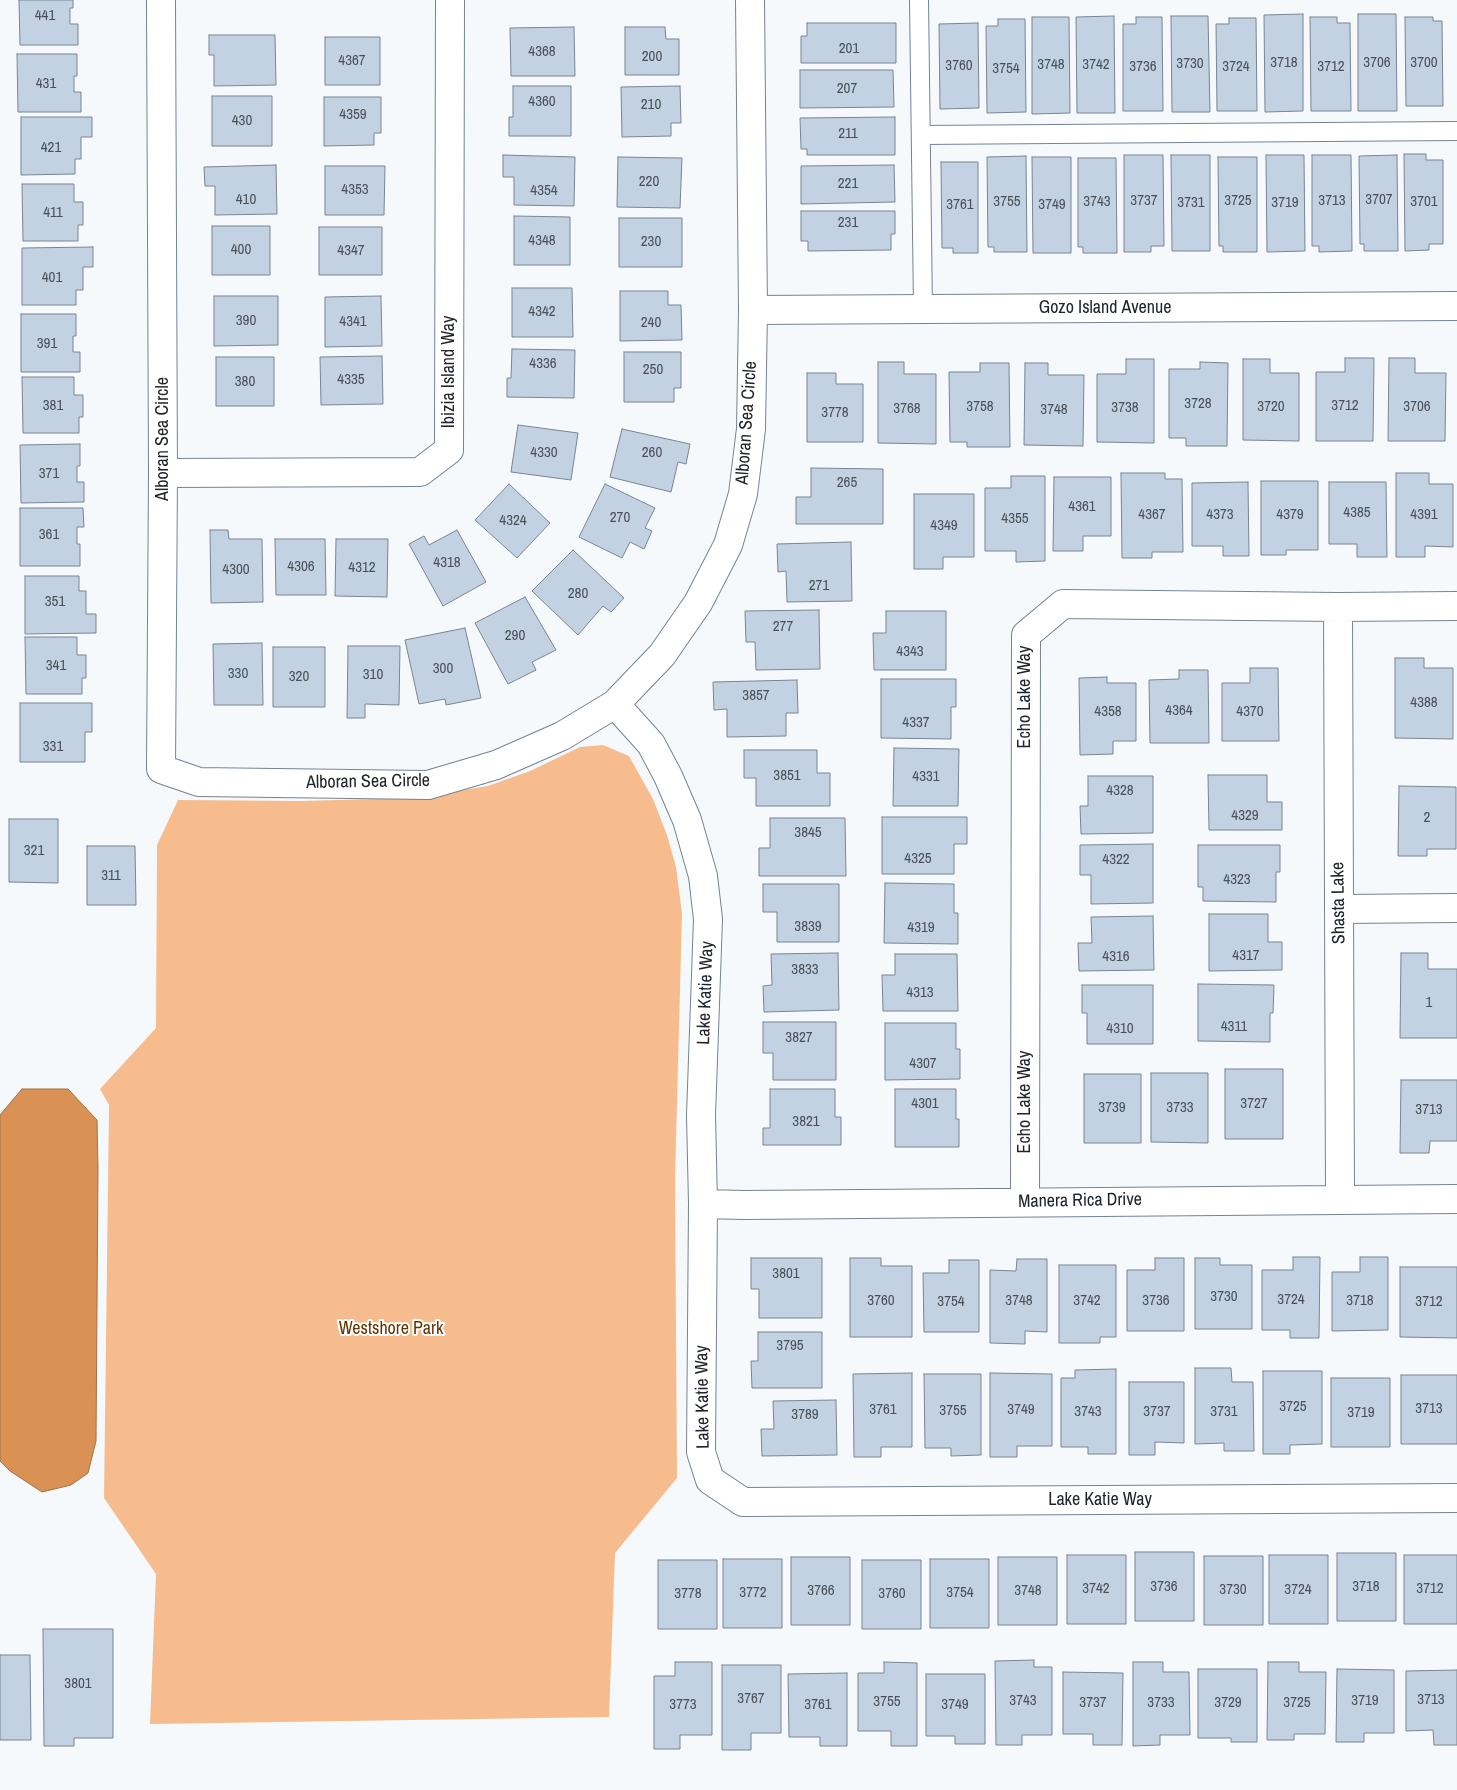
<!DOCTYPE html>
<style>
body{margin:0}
canvas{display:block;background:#f6f9fc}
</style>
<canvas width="1457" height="1790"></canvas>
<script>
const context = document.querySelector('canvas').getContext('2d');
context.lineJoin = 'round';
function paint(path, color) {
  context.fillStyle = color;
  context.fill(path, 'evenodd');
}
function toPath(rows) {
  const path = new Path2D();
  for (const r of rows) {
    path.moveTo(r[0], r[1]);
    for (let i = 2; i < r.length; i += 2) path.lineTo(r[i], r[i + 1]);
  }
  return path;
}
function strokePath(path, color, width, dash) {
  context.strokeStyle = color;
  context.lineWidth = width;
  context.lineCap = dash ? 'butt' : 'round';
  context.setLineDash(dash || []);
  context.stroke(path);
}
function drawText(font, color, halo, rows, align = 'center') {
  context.font = font + ' "Archivo Narrow",sans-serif';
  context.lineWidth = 4;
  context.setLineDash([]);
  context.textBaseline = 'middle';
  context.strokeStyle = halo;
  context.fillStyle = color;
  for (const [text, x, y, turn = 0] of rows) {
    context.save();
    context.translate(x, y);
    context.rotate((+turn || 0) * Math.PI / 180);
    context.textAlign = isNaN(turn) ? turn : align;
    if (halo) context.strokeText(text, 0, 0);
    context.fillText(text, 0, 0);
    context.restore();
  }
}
paint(toPath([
 [603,745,629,756,653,799,667,835,676,867,682,913,675,1180,677,1478,615,1553,609,1717,150,1724,156,1574,104,1498,109,1105,100,1089,156,1028,157,845,178,800,300,801,415,798,488,786,530,771,580,747]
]), '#f6bc8d');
const water = toPath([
 [22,1089,68,1089,97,1120,98,1168,96,1441,88,1473,71,1485,42,1492,10,1471,0,1461,0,1115,22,1089]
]);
paint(water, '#d99253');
strokePath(water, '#a27147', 1);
const building = toPath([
 [19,0,73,0,73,8,70,8,70,24,78,24,78,45,20,45,19,0],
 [1303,14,1303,111,1265,112,1264,15,1303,14],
 [1358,14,1396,14,1397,111,1358,111,1358,14],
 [1114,16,1115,113,1077,113,1076,17,1114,16],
 [1171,16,1208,16,1210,112,1172,112,1171,16],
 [1032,17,1069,17,1070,113,1032,114,1032,17],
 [1136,17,1162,17,1163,111,1123,111,1123,24,1136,24,1136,17],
 [1310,17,1337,17,1337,23,1350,23,1351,111,1311,111,1310,17],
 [1405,17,1433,17,1433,21,1442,21,1443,106,1406,106,1405,17],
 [1229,18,1256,18,1257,111,1217,111,1216,24,1229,24,1229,18],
 [998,19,1025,19,1026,112,987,113,986,26,998,26,998,19],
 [807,23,896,23,896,63,801,63,801,36,807,36,807,23],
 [978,23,979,108,940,109,939,24,978,23],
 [574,27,575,76,511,76,510,28,574,27],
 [625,27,665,27,666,39,679,39,679,75,625,75,625,27],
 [209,35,275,35,276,85,214,86,214,55,209,55,209,35],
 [325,37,380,37,380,85,325,85,325,37],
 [17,54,77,54,77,76,74,76,74,92,81,92,81,112,18,112,17,54],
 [800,70,893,70,894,107,800,108,800,70],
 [513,86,571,86,571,136,509,136,509,117,513,117,513,86],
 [680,86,681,123,671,123,671,136,622,137,621,87,680,86],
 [212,96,272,96,272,146,212,146,212,96],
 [324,97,381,97,381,133,374,133,374,145,324,146,324,97],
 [21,117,92,117,92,137,81,137,81,159,75,159,75,174,21,175,21,117],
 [895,117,895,155,807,155,807,149,801,149,800,118,895,117],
 [1404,154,1426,154,1426,160,1443,160,1443,244,1429,244,1429,250,1405,251,1404,154],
 [503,155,575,157,574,206,514,205,514,177,503,177,503,155],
 [1124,155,1163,155,1164,246,1151,246,1151,252,1124,252,1124,155],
 [1171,155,1210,155,1210,251,1172,251,1171,155],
 [1266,155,1304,155,1305,251,1267,252,1266,155],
 [1312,155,1351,155,1352,251,1319,252,1319,246,1312,246,1312,155],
 [1397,155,1398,251,1364,251,1364,244,1360,244,1359,156,1397,155],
 [1026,156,1027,252,994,252,994,247,988,247,987,157,1026,156],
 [618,157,682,158,680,208,617,207,618,157],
 [1032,157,1071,157,1071,253,1033,253,1032,157],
 [1218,157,1257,157,1257,252,1223,252,1223,246,1219,246,1218,157],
 [1078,158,1116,158,1117,253,1083,253,1083,247,1078,247,1078,158],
 [941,162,978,162,978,253,953,253,953,248,942,248,941,162],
 [276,165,277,214,215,215,215,186,205,186,204,167,276,165],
 [894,165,895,202,801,204,801,166,894,165],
 [325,166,385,166,384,215,325,215,325,166],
 [22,184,74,184,74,202,83,202,83,225,78,225,78,241,23,241,22,184],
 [801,211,895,211,895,234,891,234,891,250,808,251,808,241,801,241,801,211],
 [514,216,570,217,570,265,514,265,514,216],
 [619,218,682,218,682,267,619,267,619,218],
 [212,226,270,226,270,275,212,275,212,226],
 [319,227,382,227,382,275,319,275,319,227],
 [93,247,93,267,83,267,83,290,76,290,76,305,22,305,22,248,93,247],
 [512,288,572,288,573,337,512,337,512,288],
 [620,291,668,291,668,305,681,305,682,340,620,341,620,291],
 [214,296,278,296,278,345,214,346,214,296],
 [381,296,382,346,325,347,325,297,381,296],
 [21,314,76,314,76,336,73,336,73,352,80,352,80,372,21,372,21,314],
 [512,349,575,350,574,398,507,397,507,378,511,378,512,349],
 [624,352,681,352,681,388,674,388,674,402,624,402,624,352],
 [382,356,383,404,321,405,320,357,382,356],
 [216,357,274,357,274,406,216,406,216,357],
 [1345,358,1374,358,1373,441,1316,441,1316,372,1345,372,1345,358],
 [1389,358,1415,358,1415,373,1446,373,1445,441,1388,441,1389,358],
 [1126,359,1154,359,1154,443,1097,442,1097,374,1126,374,1126,359],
 [1243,359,1270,359,1270,373,1299,373,1299,441,1243,440,1243,359],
 [878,362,904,362,904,374,936,374,936,444,878,443,878,362],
 [1200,362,1228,363,1227,446,1186,446,1186,438,1169,438,1169,369,1200,369,1200,362],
 [980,363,1009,363,1010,447,967,447,967,442,950,442,949,372,980,372,980,363],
 [1025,363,1048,363,1048,375,1084,375,1083,446,1024,445,1025,363],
 [807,373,836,373,836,384,863,384,863,442,807,442,807,373],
 [22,377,74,377,74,395,83,395,83,417,79,417,79,433,23,433,22,377],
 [518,425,578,433,571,480,511,472,518,425],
 [622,429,690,444,686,464,678,462,671,492,610,477,622,429],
 [80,444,80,466,77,466,77,482,84,482,84,502,21,503,20,445,80,444],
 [811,468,883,469,883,524,796,524,796,497,811,497,811,468],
 [1121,473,1165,473,1165,479,1182,479,1183,552,1152,552,1152,558,1122,558,1121,473],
 [1396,473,1429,473,1429,484,1453,484,1453,547,1425,546,1425,557,1396,557,1396,473],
 [1011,476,1045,476,1045,561,1016,562,1016,551,985,551,985,488,1011,488,1011,476],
 [1054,477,1111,477,1111,536,1083,536,1083,551,1053,551,1054,477],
 [1261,481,1318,481,1318,550,1286,550,1286,555,1261,555,1261,481],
 [1248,482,1249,556,1223,556,1223,546,1192,546,1192,483,1248,482],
 [1329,482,1386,482,1387,557,1357,557,1357,544,1329,544,1329,482],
 [509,484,550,523,517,558,475,520,509,484],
 [605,484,655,508,645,528,652,531,644,549,630,542,622,558,579,537,605,484],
 [914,494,974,494,974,557,943,557,943,569,914,569,914,494],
 [20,508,83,508,84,527,77,527,77,544,80,544,80,566,20,566,20,508],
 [210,530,228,530,229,539,262,539,263,602,211,603,210,530],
 [457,530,486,582,443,606,409,544,424,536,429,545,457,530],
 [275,539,325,539,326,595,276,595,275,539],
 [336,539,388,539,387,597,335,596,336,539],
 [851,542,852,601,787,602,786,571,778,572,777,544,851,542],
 [573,550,624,598,611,612,603,606,578,635,532,591,573,550],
 [25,576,79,576,79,591,86,591,86,614,96,614,96,633,25,634,25,576],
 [525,597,556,650,532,662,536,670,508,684,475,623,525,597],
 [819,610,820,669,756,670,755,642,746,642,745,611,819,610],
 [886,611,946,611,946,670,874,670,873,633,886,633,886,611],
 [465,628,481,698,446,705,445,699,419,704,405,640,465,628],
 [25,637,77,637,77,655,86,655,86,678,82,678,82,694,26,694,25,637],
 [262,643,263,705,214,705,213,644,262,643],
 [348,646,400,646,399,705,365,704,365,718,347,718,348,646],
 [273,647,325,647,325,707,273,707,273,647],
 [1395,658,1424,658,1424,668,1453,668,1453,739,1395,738,1395,658],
 [1250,668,1278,668,1279,741,1222,741,1222,683,1250,683,1250,668],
 [1179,670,1208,670,1209,743,1150,743,1149,680,1179,679,1179,670],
 [1107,677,1107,683,1136,683,1136,741,1113,741,1113,754,1080,755,1079,678,1107,677],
 [881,679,956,679,956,707,951,707,951,739,881,738,881,679],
 [797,680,798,713,786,713,786,736,727,737,727,709,714,710,713,682,797,680],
 [20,703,92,703,92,732,85,732,85,762,20,762,20,703],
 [894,748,959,749,958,806,893,806,894,748],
 [744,750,817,750,817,773,830,773,830,806,756,806,756,778,744,778,744,750],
 [1208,775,1267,775,1267,802,1282,802,1282,830,1209,830,1208,775],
 [1088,776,1153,776,1153,833,1081,834,1080,806,1088,806,1088,776],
 [1399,786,1456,787,1456,849,1427,849,1427,856,1398,856,1399,786],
 [882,817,967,817,967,844,954,844,954,874,882,874,882,817],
 [770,818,845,818,846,876,759,876,759,848,770,848,770,818],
 [9,819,58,819,58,883,9,882,9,819],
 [1153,844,1153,903,1091,904,1091,875,1080,875,1080,845,1153,844],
 [1198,845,1280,845,1280,872,1276,872,1276,902,1203,901,1203,887,1198,887,1198,845],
 [87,846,135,846,136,905,87,905,87,846],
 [885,883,954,884,954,913,958,913,958,944,884,943,885,883],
 [763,884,839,884,839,942,777,942,777,912,763,912,763,884],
 [1209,914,1268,914,1268,942,1282,942,1282,970,1209,971,1209,914],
 [1153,916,1154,970,1079,971,1078,943,1092,943,1091,917,1153,916],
 [838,953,839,1010,764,1012,763,986,772,985,771,954,838,953],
 [1401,953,1428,953,1428,969,1457,969,1457,1038,1400,1038,1401,953],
 [895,954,957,954,958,1011,883,1011,882,975,895,975,895,954],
 [1198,984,1274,985,1273,1013,1270,1013,1270,1042,1198,1041,1198,984],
 [1082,985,1153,985,1153,1044,1087,1044,1087,1013,1082,1013,1082,985],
 [763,1022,836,1022,836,1080,773,1080,773,1053,763,1053,763,1022],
 [885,1023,956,1023,956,1049,960,1049,960,1079,885,1080,885,1023],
 [1225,1069,1283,1069,1283,1139,1225,1139,1225,1069],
 [1151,1073,1208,1073,1208,1143,1151,1142,1151,1073],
 [1084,1074,1141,1074,1141,1143,1084,1143,1084,1074],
 [1401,1080,1457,1080,1457,1141,1430,1141,1429,1153,1400,1153,1401,1080],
 [770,1089,835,1089,835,1117,841,1117,841,1145,763,1145,763,1128,770,1128,770,1089],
 [895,1089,956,1089,956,1119,959,1119,959,1147,895,1147,895,1089],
 [1293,1257,1320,1257,1319,1338,1290,1338,1290,1330,1262,1330,1262,1270,1293,1270,1293,1257],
 [1360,1257,1388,1257,1388,1330,1332,1331,1332,1272,1360,1272,1360,1257],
 [751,1258,822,1258,822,1318,759,1318,759,1289,751,1289,751,1258],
 [850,1258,881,1258,881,1266,912,1266,912,1337,850,1337,850,1258],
 [1155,1258,1184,1258,1184,1331,1127,1331,1127,1270,1155,1270,1155,1258],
 [1195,1258,1220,1258,1220,1265,1252,1265,1252,1329,1195,1329,1195,1258],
 [1017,1259,1047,1259,1047,1332,1025,1331,1025,1344,990,1343,990,1270,1016,1271,1017,1259],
 [949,1260,979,1260,979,1332,924,1332,923,1273,949,1273,949,1260],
 [1059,1265,1116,1265,1116,1337,1100,1337,1100,1343,1059,1343,1059,1265],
 [1400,1267,1457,1267,1457,1338,1400,1337,1400,1267],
 [758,1332,822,1332,822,1388,752,1388,751,1361,758,1361,758,1332],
 [1195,1368,1231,1368,1232,1382,1253,1382,1254,1451,1224,1451,1224,1443,1195,1444,1195,1368],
 [1116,1369,1116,1454,1088,1454,1088,1447,1061,1447,1061,1378,1075,1378,1075,1370,1116,1369],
 [1263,1371,1322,1371,1322,1444,1290,1445,1290,1454,1263,1454,1263,1371],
 [912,1373,912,1447,881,1447,881,1457,854,1457,853,1374,912,1373],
 [990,1373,1052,1374,1052,1446,1017,1446,1017,1457,990,1457,990,1373],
 [924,1374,981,1374,981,1455,951,1456,951,1448,925,1448,924,1374],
 [1401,1375,1457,1375,1457,1444,1401,1444,1401,1375],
 [1331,1378,1390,1378,1390,1447,1331,1447,1331,1378],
 [1129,1382,1184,1382,1184,1443,1155,1442,1155,1455,1129,1455,1129,1382],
 [836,1400,837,1455,762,1456,761,1429,774,1429,773,1401,836,1400],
 [1135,1552,1194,1552,1194,1621,1135,1621,1135,1552],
 [1337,1553,1396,1553,1396,1621,1337,1621,1337,1553],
 [1067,1555,1126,1555,1126,1624,1067,1624,1067,1555],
 [1269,1555,1328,1555,1328,1624,1269,1624,1269,1555],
 [1404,1555,1457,1555,1457,1624,1404,1624,1404,1555],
 [1204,1556,1263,1556,1263,1625,1204,1625,1204,1556],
 [791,1557,850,1557,850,1625,791,1625,791,1557],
 [998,1557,1057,1557,1057,1625,998,1625,998,1557],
 [723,1559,782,1559,782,1628,723,1628,723,1559],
 [930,1559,989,1559,989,1628,930,1628,930,1559],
 [658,1560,717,1560,717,1629,658,1629,658,1560],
 [862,1560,921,1560,921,1629,862,1629,862,1560],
 [43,1629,113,1629,113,1738,74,1738,74,1746,44,1746,43,1629],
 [0,1655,30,1655,31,1740,0,1740,0,1655],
 [1034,1660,1034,1667,1052,1667,1052,1735,1022,1735,1022,1745,996,1745,995,1661,1034,1660],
 [675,1662,712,1662,712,1735,680,1735,680,1749,654,1749,654,1676,675,1676,675,1662],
 [884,1662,917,1663,917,1746,891,1746,891,1731,858,1731,858,1673,884,1673,884,1662],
 [1133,1662,1163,1662,1163,1672,1189,1672,1190,1735,1160,1735,1160,1745,1133,1746,1133,1662],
 [1268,1662,1299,1662,1299,1672,1326,1672,1325,1734,1294,1734,1294,1740,1267,1740,1268,1662],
 [722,1665,781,1665,781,1733,751,1733,751,1750,722,1750,722,1665],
 [1198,1669,1257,1669,1257,1742,1231,1742,1231,1738,1198,1738,1198,1669],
 [1337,1669,1394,1670,1394,1733,1364,1733,1364,1742,1336,1742,1337,1669],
 [1457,1670,1457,1745,1434,1745,1433,1730,1406,1731,1406,1671,1457,1670],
 [1063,1672,1123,1673,1122,1745,1093,1745,1093,1734,1063,1734,1063,1672],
 [847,1673,847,1746,820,1746,820,1737,789,1737,788,1674,847,1673],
 [926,1674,985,1674,985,1744,955,1744,955,1736,926,1736,926,1674]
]);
paint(building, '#c3d2e2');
strokePath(building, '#778594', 1);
const lane = toPath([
 [919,0,923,309],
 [921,135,1457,131]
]);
const street = toPath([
 [161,0,163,473,161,769,199,782,428,785,496,765,562,736,615,704,662,655,698,603,728,545,743,494,751,429,753,310,750,0],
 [753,310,1457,306],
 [163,473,420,472,449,450,450,0],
 [1338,607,1340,1199],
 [615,704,651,744,668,776,687,820,703,876,708,919,701,1115,703,1204,701,1452,710,1480,743,1502,1457,1498],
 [1340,909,1457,908],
 [1025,1202,1026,635,1063,604,1338,607,1457,606],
 [703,1204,744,1205,1457,1199]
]);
strokePath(lane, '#758392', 20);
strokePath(street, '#758392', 30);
strokePath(lane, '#fff', 18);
strokePath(street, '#fff', 28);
drawText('15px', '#495059', null, [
 ["441",45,16],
 ["201",849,49],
 ["4368",542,52],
 ["200",652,57],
 ["4367",352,61],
 ["3718",1284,63],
 ["3706",1377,63],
 ["3700",1424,63],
 ["3730",1190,64],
 ["3748",1051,65],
 ["3742",1096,65],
 ["3760",959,66],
 ["3736",1143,67],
 ["3724",1236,67],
 ["3712",1331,67],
 ["3754",1006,69],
 ["431",46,84],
 ["207",847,89],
 ["4360",542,102],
 ["210",651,105],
 ["4359",353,115],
 ["430",242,121],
 ["211",848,134],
 ["421",51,148],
 ["220",649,182],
 ["221",848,184],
 ["4353",355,190],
 ["4354",544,191],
 ["410",246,200],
 ["3707",1379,200],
 ["3737",1144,201],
 ["3725",1238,201],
 ["3713",1332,201],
 ["3755",1007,202],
 ["3743",1097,202],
 ["3701",1424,202],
 ["3731",1191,203],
 ["3719",1285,203],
 ["3761",960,205],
 ["3749",1052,205],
 ["411",53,213],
 ["231",848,223],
 ["4348",542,241],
 ["230",651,242],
 ["400",241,250],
 ["4347",351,251],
 ["401",52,278],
 ["4342",542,312],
 ["390",246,321],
 ["4341",353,322],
 ["240",651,323],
 ["391",47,344],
 ["4336",543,364],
 ["250",653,370],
 ["4335",351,380],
 ["380",245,382],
 ["3728",1198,404],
 ["381",53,406],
 ["3712",1345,406],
 ["3758",980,407],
 ["3720",1271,407],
 ["3706",1417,407],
 ["3738",1125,408],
 ["3768",907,409],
 ["3748",1054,410],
 ["3778",835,413],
 ["4330",544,453],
 ["260",652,453],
 ["371",49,474],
 ["265",847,483],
 ["4361",1082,507],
 ["4385",1357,513],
 ["4367",1152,515],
 ["4373",1220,515],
 ["4379",1290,515],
 ["4391",1424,515],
 ["270",620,518],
 ["4355",1015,519],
 ["4324",513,521],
 ["4349",944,526],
 ["361",49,535],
 ["4318",447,563],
 ["4306",301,567],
 ["4312",362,568],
 ["4300",236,570],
 ["271",819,586],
 ["280",578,594],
 ["351",55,602],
 ["277",783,627],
 ["290",515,636],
 ["4343",910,652],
 ["341",56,666],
 ["300",443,669],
 ["330",238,674],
 ["310",373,675],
 ["320",299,677],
 ["3857",756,696],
 ["4388",1424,703],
 ["4364",1179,711],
 ["4358",1108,712],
 ["4370",1250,712],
 ["4337",916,723],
 ["331",53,747],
 ["3851",787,776],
 ["4331",926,777],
 ["4328",1120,791],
 ["4329",1245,816],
 ["2",1427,818],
 ["3845",808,833],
 ["321",34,851],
 ["4325",918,859],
 ["4322",1116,860],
 ["311",111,876],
 ["4323",1237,880],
 ["3839",808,927],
 ["4319",921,928],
 ["4317",1246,956],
 ["4316",1116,957],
 ["3833",805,970],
 ["4313",920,993],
 ["1",1429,1003],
 ["4311",1234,1027],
 ["4310",1120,1029],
 ["3827",799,1038],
 ["4307",923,1064],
 ["4301",925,1104],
 ["3727",1254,1104],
 ["3739",1112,1108],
 ["3733",1180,1108],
 ["3713",1429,1110],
 ["3821",806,1122],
 ["3801",786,1274],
 ["3730",1224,1297],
 ["3724",1291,1300],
 ["3760",881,1301],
 ["3748",1019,1301],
 ["3742",1087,1301],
 ["3736",1156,1301],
 ["3718",1360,1301],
 ["3754",951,1302],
 ["3712",1429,1302],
 ["3795",790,1346],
 ["3725",1293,1407],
 ["3713",1429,1409],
 ["3761",883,1410],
 ["3749",1021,1410],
 ["3755",953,1411],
 ["3743",1088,1412],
 ["3737",1157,1412],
 ["3731",1224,1412],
 ["3719",1361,1413],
 ["3789",805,1415],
 ["3736",1164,1587],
 ["3718",1366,1587],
 ["3742",1096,1589],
 ["3712",1430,1589],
 ["3730",1233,1590],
 ["3724",1298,1590],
 ["3766",821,1591],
 ["3748",1028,1591],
 ["3772",753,1593],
 ["3754",960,1593],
 ["3778",688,1594],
 ["3760",892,1594],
 ["3801",78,1684],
 ["3767",751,1699],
 ["3713",1431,1700],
 ["3743",1023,1701],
 ["3719",1365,1701],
 ["3755",887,1702],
 ["3737",1093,1703],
 ["3733",1161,1703],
 ["3729",1228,1703],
 ["3725",1297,1703],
 ["3773",683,1705],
 ["3761",818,1705],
 ["3749",955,1705]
]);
drawText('18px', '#20252b', '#fff', [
 ["Gozo Island Avenue",1105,308],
 ["Ibizia Island Way",449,372,-90],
 ["Alboran Sea Circle",747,423,-86],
 ["Alboran Sea Circle",163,439,-90],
 ["Echo Lake Way",1025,697,-90],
 ["Alboran Sea Circle",368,782,-1],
 ["Shasta Lake",1339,903,-91],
 ["Lake Katie Way",706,993,-88],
 ["Echo Lake Way",1025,1102,-90],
 ["Manera Rica Drive",1080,1201,-1],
 ["Lake Katie Way",703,1397,-91],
 ["Lake Katie Way",1100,1500]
]);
drawText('18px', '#623400', '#fff', [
 ["Westshore Park",391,1329]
]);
</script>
